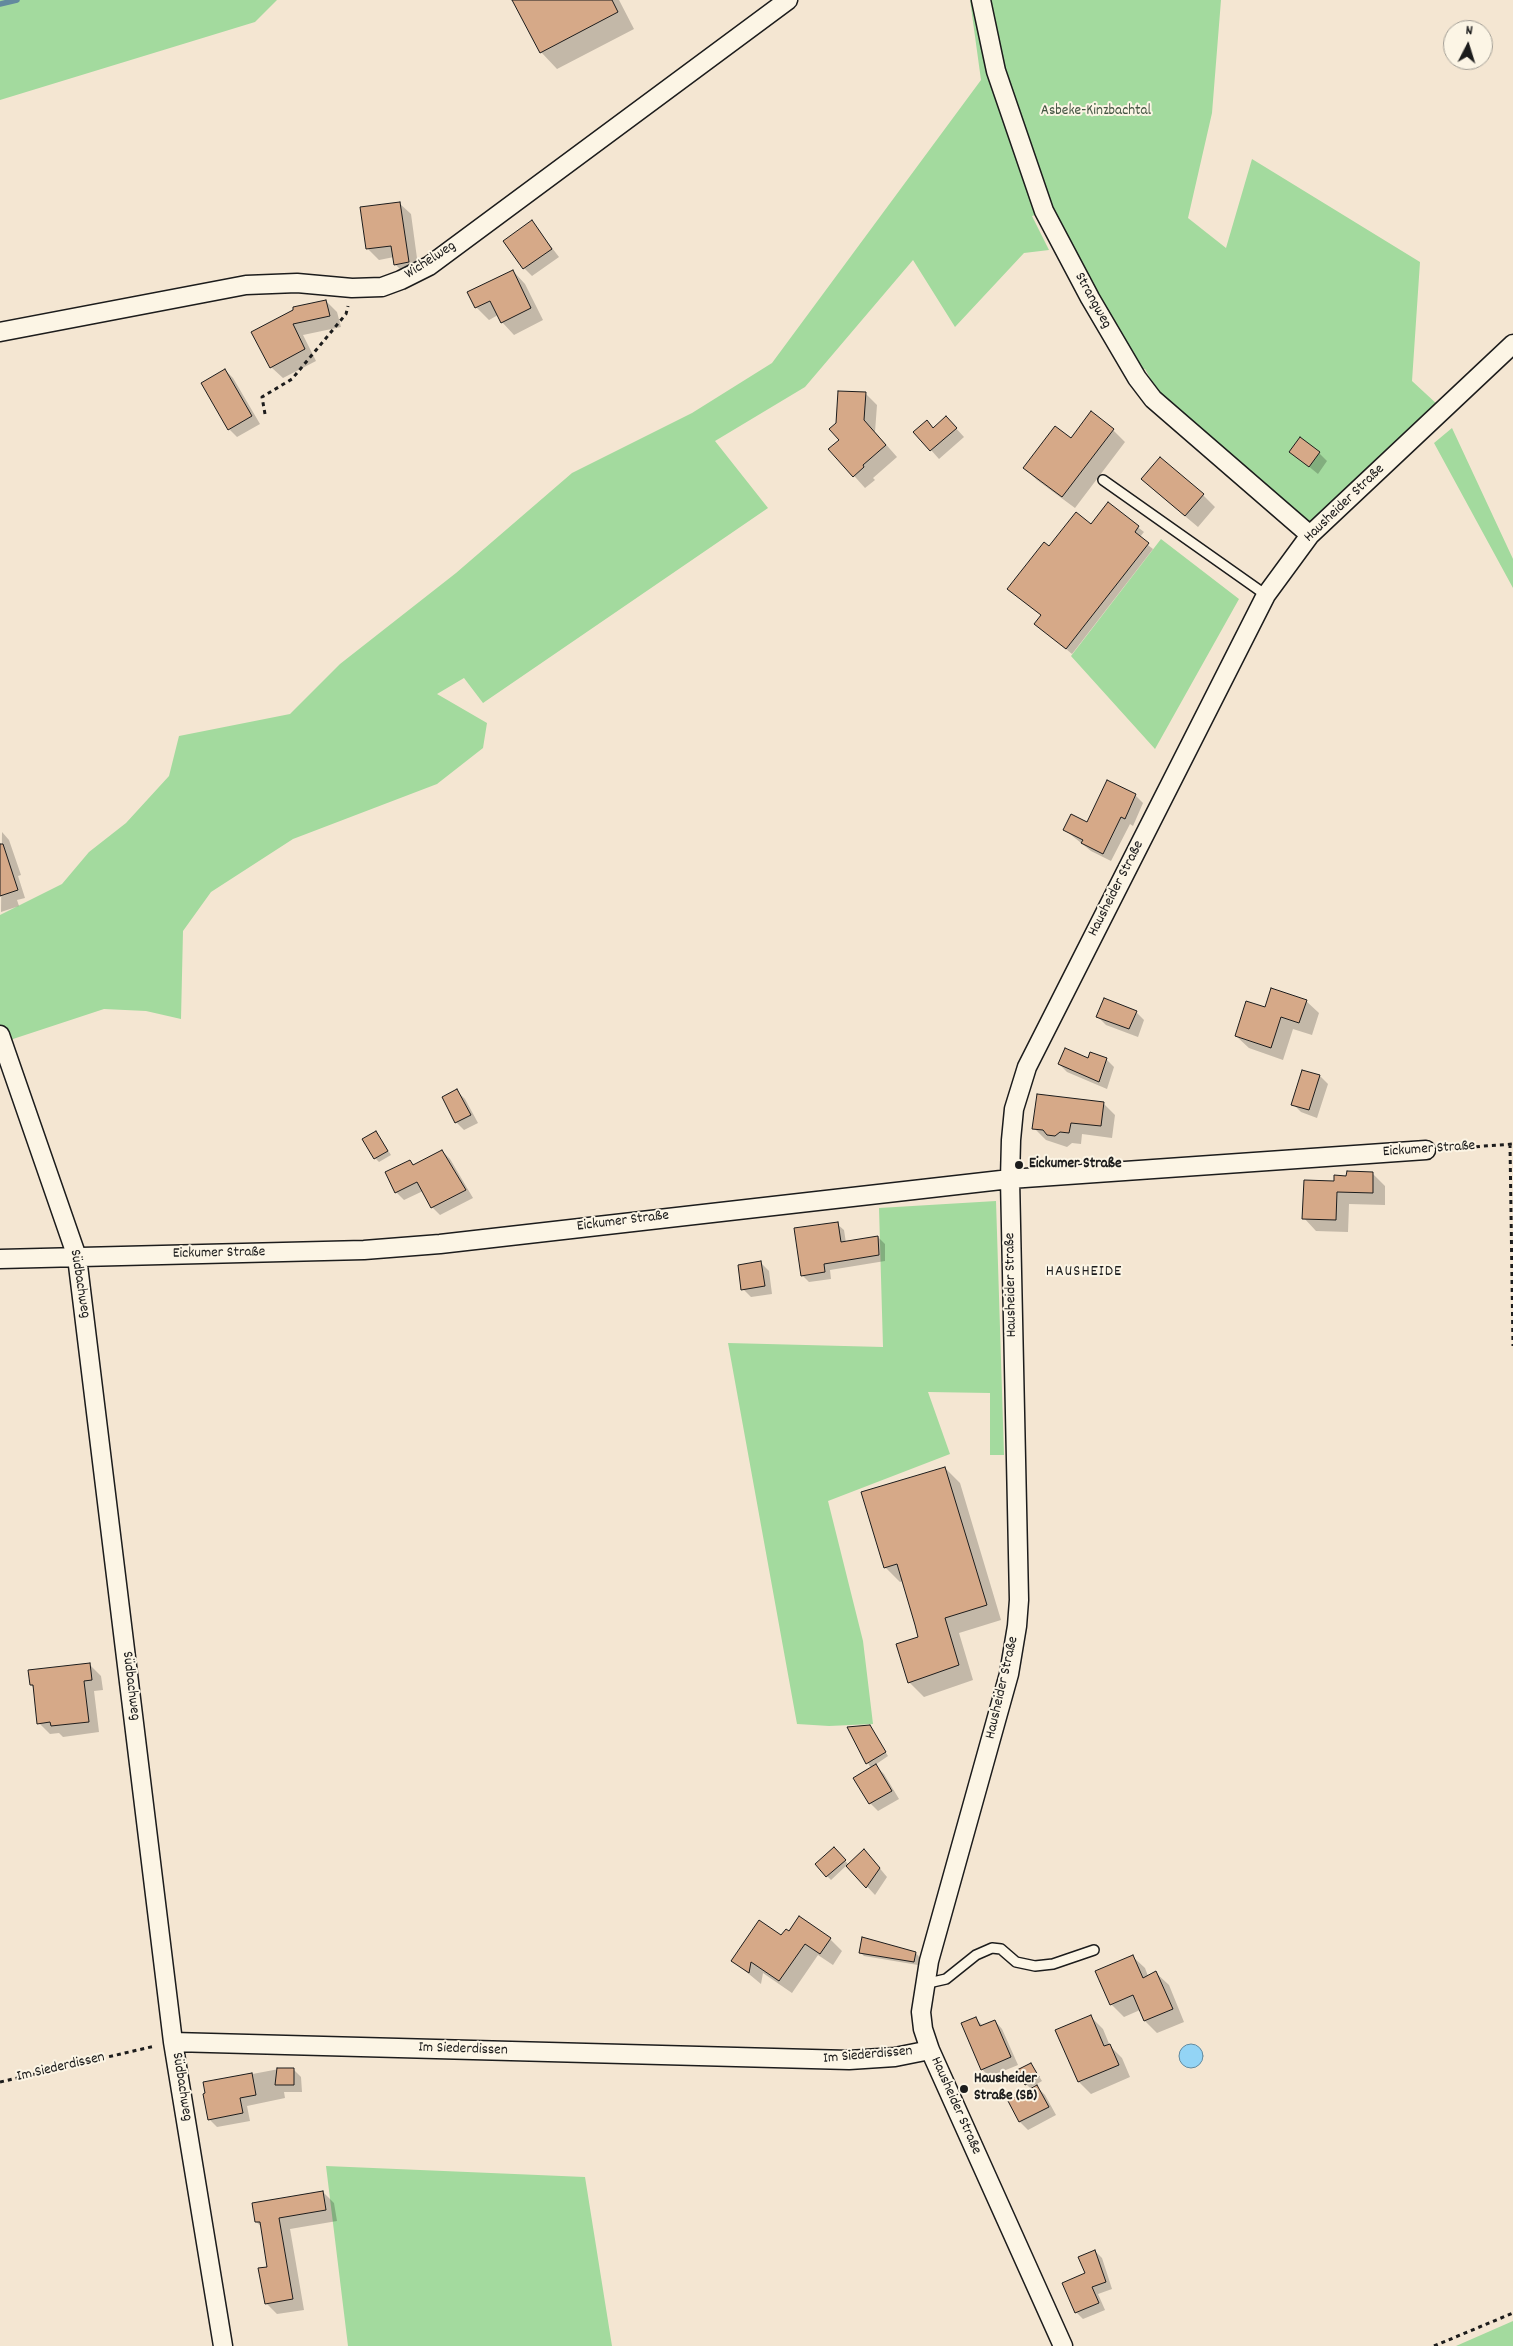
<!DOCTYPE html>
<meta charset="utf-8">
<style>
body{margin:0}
#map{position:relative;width:1513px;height:2346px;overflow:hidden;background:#f4e6d2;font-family:Dekko,sans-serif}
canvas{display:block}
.north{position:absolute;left:1443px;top:20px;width:50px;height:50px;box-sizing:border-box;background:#fcf5e5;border:1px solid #a29e95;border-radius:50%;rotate:5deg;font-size:14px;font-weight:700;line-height:20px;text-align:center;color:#1c1c1c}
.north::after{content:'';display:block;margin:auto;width:18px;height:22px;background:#1c1c1c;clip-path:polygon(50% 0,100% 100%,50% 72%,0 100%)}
</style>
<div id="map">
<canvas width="1513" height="2346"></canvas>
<div class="north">N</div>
</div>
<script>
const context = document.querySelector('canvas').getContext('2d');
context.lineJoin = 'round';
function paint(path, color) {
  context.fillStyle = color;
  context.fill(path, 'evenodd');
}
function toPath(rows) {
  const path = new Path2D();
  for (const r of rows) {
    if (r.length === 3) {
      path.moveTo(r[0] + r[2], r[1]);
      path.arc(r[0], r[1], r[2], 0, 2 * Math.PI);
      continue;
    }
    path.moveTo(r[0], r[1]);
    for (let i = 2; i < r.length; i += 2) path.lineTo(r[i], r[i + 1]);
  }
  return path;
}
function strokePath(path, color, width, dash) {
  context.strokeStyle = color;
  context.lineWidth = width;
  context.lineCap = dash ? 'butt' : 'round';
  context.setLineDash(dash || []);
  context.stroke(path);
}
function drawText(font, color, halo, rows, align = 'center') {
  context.font = font + ' Dekko,sans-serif';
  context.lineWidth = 4;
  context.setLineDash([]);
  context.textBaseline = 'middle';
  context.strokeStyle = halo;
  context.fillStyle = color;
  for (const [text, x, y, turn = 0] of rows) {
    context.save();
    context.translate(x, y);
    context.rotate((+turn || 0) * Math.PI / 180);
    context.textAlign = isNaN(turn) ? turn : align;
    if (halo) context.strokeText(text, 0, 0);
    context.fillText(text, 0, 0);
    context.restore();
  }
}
paint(toPath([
 [0,0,277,0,255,22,0,100],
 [970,0,1221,0,1212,113,1188,218,1226,248,1252,159,1420,262,1412,381,1438,405,1311,527,1156,389,1145,369,1136,371,1044,212,1032,216,1049,250,1024,253,955,327,913,260,805,387,715,441,768,508,483,703,464,678,437,694,487,723,483,748,437,784,293,839,211,892,183,931,181,1019,146,1011,104,1009,13,1039,0,1048,0,915,62,884,89,852,126,823,169,776,179,736,290,714,340,664,456,573,572,473,692,413,772,363,981,80],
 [1452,428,1513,559,1513,588,1434,443],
 [1161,539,1239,599,1155,749,1071,656],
 [996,1201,1004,1455,990,1455,990,1393,928,1392,950,1454,828,1501,863,1641,873,1724,829,1726,797,1724,728,1343,883,1347,879,1208],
 [326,2166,585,2177,612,2346,348,2346],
 [1513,2321,1513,2346,1456,2346]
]), '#a3da9e');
const water = toPath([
 [1191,2056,12]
]);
paint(water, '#93d4f5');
strokePath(water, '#638a9e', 1);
paint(toPath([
 [513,0,619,0,634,29,557,69,541,52],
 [399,203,411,214,419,273,406,275,395,264,394,257,379,260,368,249],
 [532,222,559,257,532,276,524,268],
 [513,271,525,284,543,320,514,335,502,322,498,315,489,320,476,307],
 [326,301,337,312,341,327,303,335,316,361,283,378,271,367,253,332],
 [225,370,233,378,260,424,237,437,229,429],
 [865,393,877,405,875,432,897,457,873,478,875,480,865,488,830,449,841,440],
 [927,422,934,429,954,426,964,437,939,459,915,432],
 [1113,430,1125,442,1075,508,1037,480,1025,468,1071,440],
 [1291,452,1319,453,1327,461,1318,474],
 [1155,491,1203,495,1215,507,1198,527],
 [1108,504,1144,532,1139,538,1153,549,1072,654,1036,624,1042,616,1014,594,1092,526],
 [1135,795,1143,803,1133,826,1130,824,1111,861,1091,851,1065,830,1088,824],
 [2,832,9,840,21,875,18,876,25,898,17,900,19,906,1,912],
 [1306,1001,1319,1013,1312,1035,1293,1029,1283,1060,1249,1048,1236,1036,1266,1008],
 [1136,1012,1144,1020,1138,1037,1106,1025,1098,1017],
 [1106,1059,1114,1067,1107,1089,1067,1072,1059,1064],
 [1303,1071,1320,1076,1328,1084,1317,1118,1301,1112,1293,1104],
 [457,1091,465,1099,478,1123,464,1130,456,1122],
 [1103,1103,1115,1115,1112,1138,1082,1134,1081,1144,1072,1143,1067,1147,1046,1140,1034,1128],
 [376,1132,391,1155,379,1162,375,1158],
 [442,1151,450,1159,473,1198,440,1215,432,1207,423,1191,404,1200,396,1192,410,1161,414,1165],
 [1373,1174,1385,1186,1385,1205,1349,1204,1348,1232,1316,1231,1304,1218,1335,1182,1348,1177],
 [837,1224,844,1230,846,1243,878,1237,885,1244,885,1261,830,1270,831,1279,809,1282,802,1275],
 [761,1263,769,1271,772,1294,751,1297,743,1289],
 [945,1468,960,1483,1001,1620,959,1633,973,1680,924,1697,909,1682,919,1638,903,1581,900,1582,885,1567],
 [90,1665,101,1676,103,1690,94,1691,99,1732,63,1737,59,1733,50,1734,39,1723,34,1688,31,1685],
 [870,1727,888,1756,875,1765,884,1774,899,1799,878,1811,870,1803,871,1768,855,1743],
 [834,1849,849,1865,872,1859,887,1877,875,1895,847,1865,831,1880,827,1876,816,1864],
 [789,1933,830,1939,842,1951,833,1965,818,1955,792,1993,763,1973,761,1984,732,1960],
 [863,1938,916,1953,919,1957,918,1965,864,1956,861,1953],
 [1132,1956,1145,1968,1148,1976,1156,1973,1169,1985,1184,2022,1157,2033,1145,2021,1140,2010,1124,2017,1111,2004],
 [1091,2017,1103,2029,1110,2046,1122,2058,1130,2077,1091,2094,1079,2082],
 [975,2018,983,2026,995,2021,1002,2029,1018,2065,989,2077,982,2069],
 [1031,2064,1042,2081,1030,2088,1026,2084],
 [279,2069,293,2069,301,2077,302,2092,284,2092,285,2098,247,2106,250,2121,217,2127,209,2119,205,2083],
 [1037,2087,1045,2095,1056,2115,1028,2130,1020,2122,1010,2102],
 [323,2192,334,2203,337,2221,290,2229,304,2310,277,2314,266,2303,269,2268,262,2227,256,2222],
 [1095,2251,1102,2258,1112,2289,1098,2294,1105,2310,1083,2319,1076,2312]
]), '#0003');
strokePath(toPath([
 [0,4,17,0]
]), '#638a9e', 5.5);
const building = toPath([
 [512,0,612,0,618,12,540,53,512,0],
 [400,202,409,262,394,265,391,246,366,249,360,207,400,202],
 [532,220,552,249,523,269,503,241,532,220],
 [513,270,531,308,501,323,490,301,475,308,467,292,513,270],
 [326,300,330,316,293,324,305,349,270,368,251,332,293,310,293,307,326,300],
 [225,369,252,416,228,430,201,383,225,369],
 [838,391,866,392,864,420,886,445,863,465,864,467,853,477,828,449,839,440,829,429,836,423,838,391],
 [1091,411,1114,429,1062,497,1023,468,1055,426,1071,438,1091,411],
 [946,416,957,428,930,451,913,432,927,420,933,428,946,416],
 [1300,437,1320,452,1309,467,1289,452,1300,437],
 [1160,457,1204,494,1185,516,1141,479,1160,457],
 [1108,502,1139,526,1135,532,1149,543,1066,649,1034,624,1041,615,1007,589,1044,542,1049,546,1076,512,1091,524,1108,502],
 [1107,780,1136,794,1125,819,1121,817,1103,854,1081,843,1083,840,1063,830,1071,814,1087,822,1107,780],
 [0,844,3,844,18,890,0,896,0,844],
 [1271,988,1307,1000,1299,1023,1281,1017,1271,1048,1235,1036,1246,1001,1265,1007,1271,988],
 [1104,998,1137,1011,1129,1029,1096,1017,1104,998],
 [1065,1048,1088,1058,1090,1052,1107,1058,1099,1082,1058,1064,1065,1048],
 [1302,1070,1320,1075,1309,1110,1291,1105,1302,1070],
 [457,1089,471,1115,455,1123,442,1097,457,1089],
 [1037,1094,1104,1102,1101,1126,1071,1123,1069,1133,1060,1132,1055,1136,1047,1135,1043,1130,1032,1129,1037,1094],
 [376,1131,388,1151,374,1159,362,1139,376,1131],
 [442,1150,466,1190,431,1208,417,1182,395,1193,385,1172,410,1160,413,1165,442,1150],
 [1347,1171,1373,1172,1373,1193,1337,1192,1336,1220,1302,1219,1304,1180,1334,1181,1334,1175,1346,1176,1347,1171],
 [838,1222,841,1242,878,1236,879,1255,824,1264,825,1272,801,1276,794,1228,838,1222],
 [761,1261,765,1286,741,1290,738,1265,761,1261],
 [945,1467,987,1605,945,1618,959,1665,908,1683,896,1644,918,1637,915,1625,897,1564,884,1568,861,1492,945,1467],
 [90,1663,92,1680,84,1681,89,1722,51,1726,50,1722,37,1724,33,1685,30,1685,28,1670,90,1663],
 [870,1725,886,1752,866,1764,847,1727,870,1725],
 [876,1764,892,1791,869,1804,853,1778,876,1764],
 [834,1847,846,1860,826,1877,815,1864,834,1847],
 [864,1849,880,1868,866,1888,846,1866,864,1849],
 [799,1916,831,1938,820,1954,805,1944,779,1981,751,1962,749,1973,731,1961,759,1920,781,1935,786,1929,789,1931,799,1916],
 [862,1937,916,1952,914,1962,859,1953,862,1937],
 [1133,1955,1143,1978,1156,1971,1173,2009,1144,2021,1133,1995,1110,2005,1095,1971,1133,1955],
 [1091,2015,1104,2046,1110,2044,1119,2065,1078,2082,1055,2030,1091,2015],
 [976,2017,980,2026,995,2020,1011,2057,981,2070,961,2023,976,2017],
 [1031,2063,1039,2077,1025,2085,1017,2070,1031,2063],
 [277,2068,294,2068,294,2085,275,2085,277,2068],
 [252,2073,256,2095,240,2098,243,2113,208,2120,203,2094,205,2093,203,2082,252,2073],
 [1037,2085,1049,2107,1019,2122,1008,2101,1037,2085],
 [323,2191,326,2210,279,2218,293,2299,265,2304,258,2268,267,2267,260,2222,255,2222,252,2203,323,2191],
 [1095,2250,1106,2282,1092,2287,1099,2303,1075,2313,1062,2283,1085,2273,1078,2257,1095,2250]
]);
paint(building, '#d6a988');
strokePath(building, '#1c1c1c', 1);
const lane = toPath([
 [1103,480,1266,595],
 [924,1984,946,1979,976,1955,992,1948,1001,1949,1016,1962,1035,1966,1053,1964,1094,1950]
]);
const street = toPath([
 [981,0,996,71,1044,211,1090,298,1137,378,1153,399,1310,535],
 [0,332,246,285,297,283,352,288,382,287,401,280,429,266,788,0],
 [0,1035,77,1257,173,2042,223,2346],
 [0,1259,364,1250,440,1244,1010,1179,1426,1150],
 [173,2042,849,2060,895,2057,930,2050],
 [1063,2346,930,2050,923,2029,921,2012,929,1961,1009,1674,1017,1626,1019,1600,1010,1179,1011,1140,1014,1109,1027,1067,1266,595,1310,535,1513,344]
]);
strokePath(lane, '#1c1c1c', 12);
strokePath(street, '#1c1c1c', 21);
strokePath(toPath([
 [265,414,262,397,292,379,346,314,348,306],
 [1510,1144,1513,1346],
 [1444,1149,1513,1144],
 [0,2082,155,2046],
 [1434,2346,1513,2313]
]), '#1c1c1c', 3, [4, 4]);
strokePath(lane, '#fcf5e5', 9);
strokePath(street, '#fcf5e5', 18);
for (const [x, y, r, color] of [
 [1019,1165,5,"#1c1c1c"],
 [964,2089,5,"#1c1c1c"]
]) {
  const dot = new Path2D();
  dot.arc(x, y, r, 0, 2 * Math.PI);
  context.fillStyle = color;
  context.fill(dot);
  strokePath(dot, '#fcf5e5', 2);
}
drawText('15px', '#445543', '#fcf5e5', [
 ["Asbeke-Kinzbachtal",1096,112]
]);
drawText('15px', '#1c1c1c', '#fcf5e5', [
 ["Wichelweg",431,261,-33],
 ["Strangweg",1092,301,61],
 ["Hausheider Straße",1345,504,-44],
 ["Hausheider Straße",1117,889,-63],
 ["Eickumer Straße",1429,1150,-4],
 ["Eickumer Straße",623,1222,-7],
 ["Eickumer Straße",219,1254,-1],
 ["Südbachweg",79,1284,81],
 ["Hausheider Straße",1012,1285,-91],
 ["Südbachweg",130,1686,83],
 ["Hausheider Straße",1003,1688,-77],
 ["Im Siederdissen",463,2050,2],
 ["Im Siederdissen",868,2056,-5],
 ["Im Siederdissen",61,2068,-13],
 ["Südbachweg",181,2087,81],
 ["Hausheider Straße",955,2106,66]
]);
drawText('bold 15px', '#1c1c1c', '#fcf5e5', [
 ["Eickumer Straße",1029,1165],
 ["Hausheider",974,2080],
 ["Straße (SB)",974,2097]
], 'left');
context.letterSpacing = '1px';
drawText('16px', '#1c1c1c', '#fcf5e5', [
 ["HAUSHEIDE",1084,1273]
]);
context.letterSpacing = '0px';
</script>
